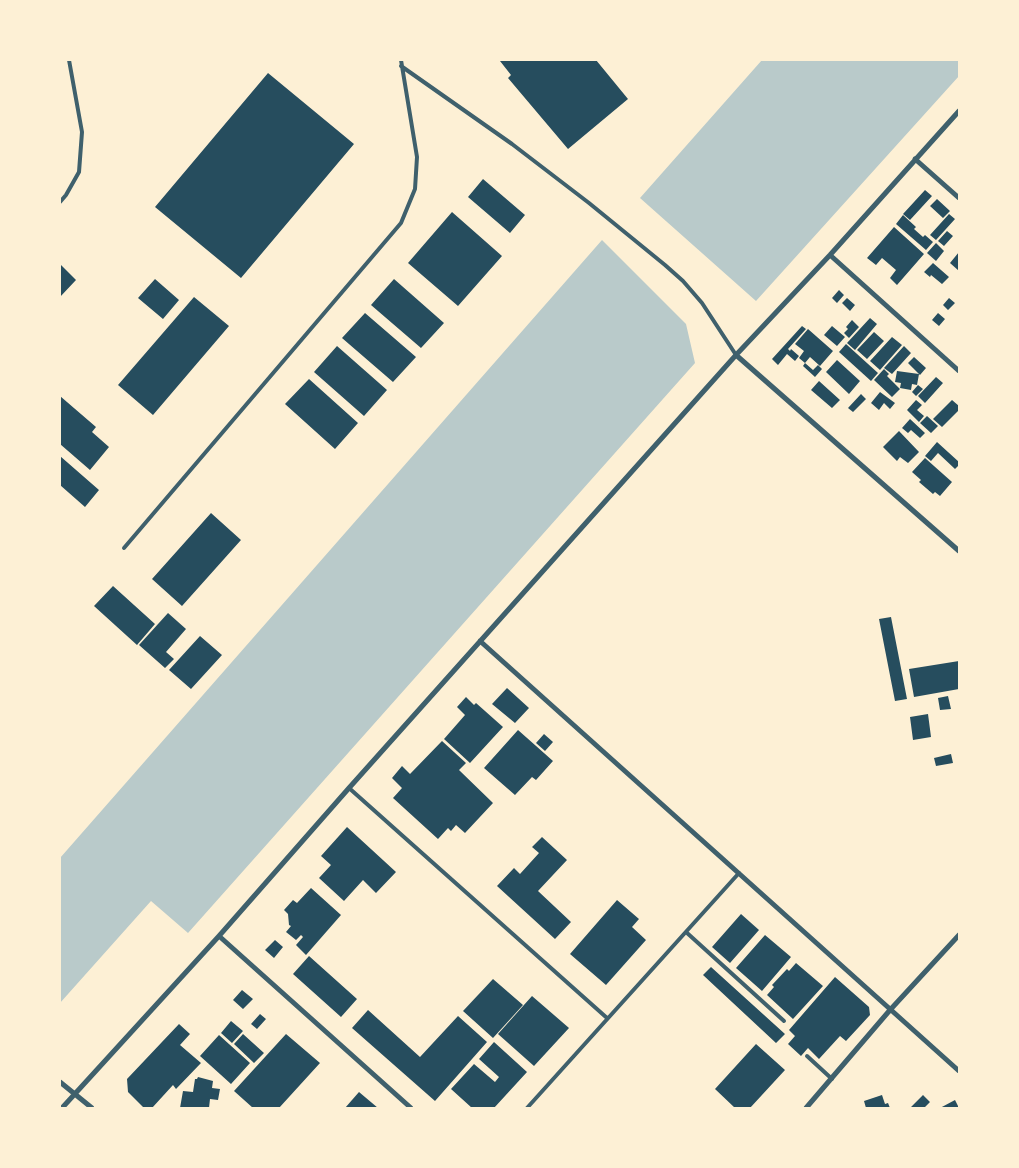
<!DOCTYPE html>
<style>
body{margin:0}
#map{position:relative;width:1019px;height:1168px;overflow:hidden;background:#fdf0d5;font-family:"Fira Sans Condensed",sans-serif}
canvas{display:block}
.frame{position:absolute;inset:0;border:61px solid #fdf0d5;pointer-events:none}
</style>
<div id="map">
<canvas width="1019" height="1168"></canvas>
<div class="frame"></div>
</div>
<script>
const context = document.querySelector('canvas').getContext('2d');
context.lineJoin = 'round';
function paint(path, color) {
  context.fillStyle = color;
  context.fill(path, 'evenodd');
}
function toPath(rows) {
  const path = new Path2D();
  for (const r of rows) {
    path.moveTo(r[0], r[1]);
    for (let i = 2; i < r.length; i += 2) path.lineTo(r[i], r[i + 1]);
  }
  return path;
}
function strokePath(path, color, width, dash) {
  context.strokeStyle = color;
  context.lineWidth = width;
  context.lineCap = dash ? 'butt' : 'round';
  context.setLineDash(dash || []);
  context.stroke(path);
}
paint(toPath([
 [762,60,959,60,959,76,756,301,640,198],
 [602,240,686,324,695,363,188,933,151,901,60,1003,60,858]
]), '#b9caca');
paint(toPath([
 [501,60,596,60,628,99,568,149,508,78,511,75,500,61],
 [268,73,354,144,241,278,155,207],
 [483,179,525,215,510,233,468,197],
 [925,190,932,196,910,220,903,214],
 [937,199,950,211,943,218,930,206],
 [452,212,502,256,458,306,408,263],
 [949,214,955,219,936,240,930,235],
 [903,215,916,227,914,229,923,237,925,235,933,242,926,250,896,224],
 [894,227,924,254,897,285,890,278,896,270,882,258,876,265,867,258],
 [947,231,953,236,944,246,938,241],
 [936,243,944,251,936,261,927,253],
 [959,252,959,271,950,263],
 [933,263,949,277,942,284,931,275,930,277,924,272],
 [60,264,76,280,60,297],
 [155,279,179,300,163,319,138,298],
 [394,279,444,323,421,348,371,305],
 [839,290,844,295,837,303,832,298],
 [194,297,229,326,153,415,118,385],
 [847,298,855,305,850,311,842,303],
 [949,298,955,303,948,310,943,305],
 [365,313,416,357,393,382,342,338],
 [938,313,945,319,939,326,932,320],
 [870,318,877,324,855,350,847,343],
 [852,320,859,327,849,338,844,333,848,329,846,327],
 [802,326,806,329,788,349,790,351,791,349,799,356,795,361,787,354,778,365,772,359],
 [832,326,845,337,837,346,824,335],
 [808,329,833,351,820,366,810,357,805,363,799,358,804,351,795,344],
 [874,332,884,341,867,359,857,350],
 [892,337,902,345,880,370,870,361],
 [846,344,878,373,871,381,839,352],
 [337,346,387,390,364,416,314,372],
 [904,346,911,353,892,374,884,368],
 [914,357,926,368,920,375,908,363],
 [837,360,860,381,849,394,826,372],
 [805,363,813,370,818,365,822,369,815,377,803,366],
 [884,369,889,374,887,376,900,389,892,397,874,380],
 [897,371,919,374,917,385,912,384,911,390,900,388,901,383,895,382],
 [936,377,943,383,925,403,918,396],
 [309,379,358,423,335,449,285,404],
 [819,381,840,400,832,408,811,390],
 [918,385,923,389,916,396,912,392],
 [880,392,895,403,890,409,884,403,879,410,871,403],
 [861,394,866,399,853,412,848,408],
 [60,396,96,427,92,432,109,447,90,470,60,444],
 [916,400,922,405,917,410,924,416,919,422,907,410],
 [952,400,959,406,959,410,942,427,933,419],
 [927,416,938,426,931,433,920,423],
 [910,419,925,433,920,438,911,430,908,433,902,428],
 [899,431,919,452,908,463,900,457,897,461,883,447],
 [937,442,959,462,959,465,955,469,938,453,931,461,925,456],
 [60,456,99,490,85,507,60,485],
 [925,458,952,482,940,496,935,492,933,494,919,482,921,480,912,472],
 [211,513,241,540,182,606,152,579],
 [113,586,155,624,137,645,94,606],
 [168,613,186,629,166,652,174,659,165,668,139,645],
 [891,617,907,699,895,701,879,619],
 [200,636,222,655,191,689,169,670],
 [959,661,959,689,914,697,909,669],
 [507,688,529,708,515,723,492,704],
 [948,696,951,709,940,710,938,698],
 [466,697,474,705,476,703,503,727,470,763,444,739,465,715,457,707],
 [928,714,931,737,913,740,910,717],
 [518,730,553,761,536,780,532,777,515,795,484,768],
 [544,734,553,742,545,751,536,743],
 [442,741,466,763,459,770,493,803,465,833,456,825,451,831,448,828,438,839,393,798,402,788,392,778,402,766,410,774],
 [951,754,953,763,936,766,934,758],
 [347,827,396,872,376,893,363,880,344,901,319,878,331,865,321,856],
 [542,837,567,860,538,891,571,922,555,939,497,886,514,868,520,874,539,853,532,847],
 [311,888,341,915,306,955,296,945,303,937,301,935,296,940,286,932,291,926,289,925,288,914,284,910,293,900,297,903],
 [617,900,639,919,632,927,646,940,606,985,570,954],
 [741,914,759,930,730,963,712,947],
 [765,935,791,957,762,991,736,968],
 [275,940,283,947,274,958,265,950],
 [309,956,357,999,341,1017,293,974],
 [796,963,823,986,793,1019,767,995,774,987,772,985,787,969,789,971],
 [711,967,785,1034,776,1043,703,975],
 [835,977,869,1007,870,1015,846,1041,840,1036,819,1059,808,1048,801,1056,788,1044,795,1036,789,1030],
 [493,979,523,1005,493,1038,463,1011],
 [242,990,253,999,243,1009,233,1000],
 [532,996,569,1028,534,1066,498,1034],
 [368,1010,420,1057,458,1016,487,1042,435,1101,352,1028],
 [260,1014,266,1019,257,1029,251,1024],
 [231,1021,243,1031,232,1043,221,1033],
 [179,1024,190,1034,180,1045,201,1063,176,1089,173,1085,152,1108,144,1108,128,1092,127,1079],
 [243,1034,264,1053,254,1063,234,1044],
 [286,1034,320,1063,279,1108,253,1108,234,1091],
 [219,1035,250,1063,231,1084,200,1056],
 [494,1042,527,1072,494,1108,472,1108,451,1089,474,1064,495,1082,499,1077,479,1059],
 [756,1044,785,1070,750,1108,735,1108,715,1089],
 [198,1077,213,1081,212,1088,220,1089,218,1100,210,1099,209,1108,180,1108,183,1091,193,1092,195,1079,197,1079],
 [359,1092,378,1108,345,1108],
 [882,1095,885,1104,888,1103,890,1108,866,1108,864,1101],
 [923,1095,930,1102,924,1108,910,1108],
 [955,1100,959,1108,940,1108]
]), '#264d5e');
strokePath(toPath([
 [401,66,512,144,589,203,665,265,683,281,702,303,736,355],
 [60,202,66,195,79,172,82,132,69,60],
 [124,548,401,223,415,189,417,157,401,60],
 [349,788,607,1018],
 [686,932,784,1021],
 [807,1056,832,1079],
 [527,1108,739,873]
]), '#3f606c', 4);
strokePath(toPath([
 [915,159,959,198],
 [830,255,959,371],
 [736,355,959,551],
 [480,641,959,1071],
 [219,936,411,1108],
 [60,1082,92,1108],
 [62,1108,219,936,349,788,736,355,830,255,959,111],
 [806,1108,890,1010,959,935]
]), '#3f606c', 5);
</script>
